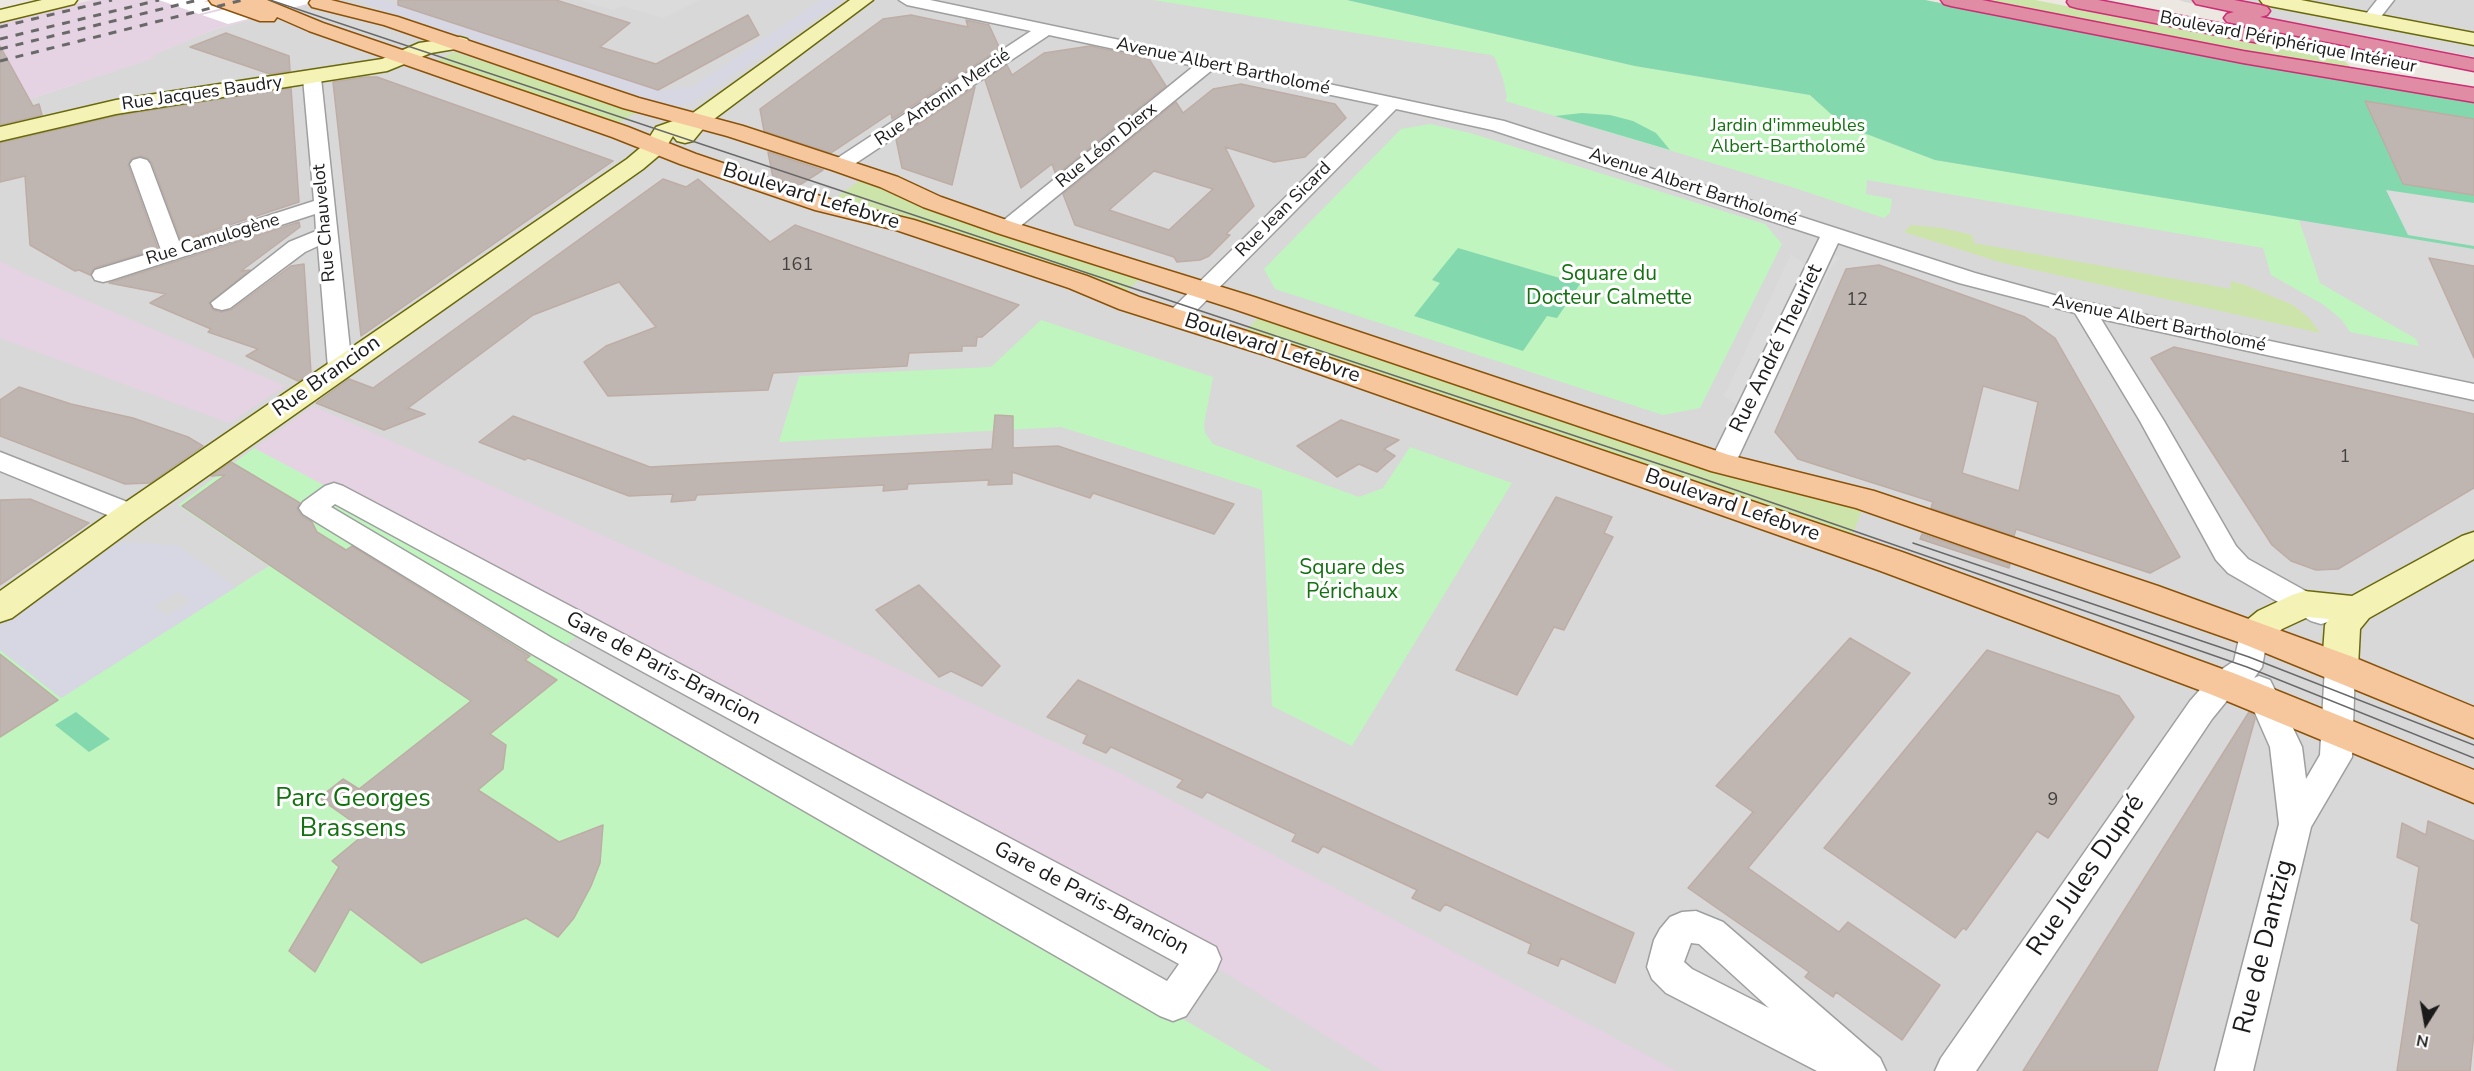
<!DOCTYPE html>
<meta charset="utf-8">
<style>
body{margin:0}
#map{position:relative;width:2474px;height:1071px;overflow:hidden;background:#ece7e1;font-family:"Nunito Sans",sans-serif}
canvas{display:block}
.north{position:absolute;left:2396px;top:993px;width:60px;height:60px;-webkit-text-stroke:4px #fff;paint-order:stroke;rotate:191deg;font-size:16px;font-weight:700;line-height:24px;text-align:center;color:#1b1b1b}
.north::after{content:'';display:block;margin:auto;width:21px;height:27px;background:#1b1b1b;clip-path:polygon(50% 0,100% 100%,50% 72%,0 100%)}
</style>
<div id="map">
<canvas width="2474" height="1071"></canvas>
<div class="north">N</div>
</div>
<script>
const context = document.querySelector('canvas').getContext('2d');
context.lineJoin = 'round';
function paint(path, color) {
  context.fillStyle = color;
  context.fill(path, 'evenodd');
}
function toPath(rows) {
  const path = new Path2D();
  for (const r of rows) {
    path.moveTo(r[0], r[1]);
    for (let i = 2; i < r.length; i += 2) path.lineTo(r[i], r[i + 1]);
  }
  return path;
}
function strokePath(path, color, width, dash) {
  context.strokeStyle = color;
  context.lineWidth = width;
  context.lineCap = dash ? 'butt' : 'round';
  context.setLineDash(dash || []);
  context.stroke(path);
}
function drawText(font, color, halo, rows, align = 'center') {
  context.font = font + ' "Nunito Sans",sans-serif';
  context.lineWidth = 6;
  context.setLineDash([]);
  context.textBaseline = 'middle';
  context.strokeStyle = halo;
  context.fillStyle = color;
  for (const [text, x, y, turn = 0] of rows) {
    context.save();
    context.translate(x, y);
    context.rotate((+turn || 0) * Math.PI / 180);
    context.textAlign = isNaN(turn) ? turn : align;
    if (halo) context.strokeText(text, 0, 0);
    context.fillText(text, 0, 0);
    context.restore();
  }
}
paint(toPath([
 [327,0,1925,0,2223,59,2474,101,2474,1071,0,1071,0,109,153,58,150,56,215,29],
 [2179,0,2474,0,2474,57,2185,2]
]), '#d9d8d8');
paint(toPath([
 [92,0,327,0,215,29,151,56,154,58,0,109,0,22],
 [0,261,25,274,285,386,229,423,0,338],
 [313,406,831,638,1120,773,1676,1071,1383,1071,1203,959,251,451]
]), '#e5d3e3');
paint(toPath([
 [1979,0,2035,0,2343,60,2353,69,2247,52],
 [454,52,637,112,617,124,434,62],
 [864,178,1141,278,1127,291,907,217,832,200],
 [1911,225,1942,228,1972,235,1974,243,2231,289,2230,281,2245,285,2293,305,2309,318,2320,333,2003,263,1904,232],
 [1259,317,1747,480,1752,479,1862,509,1852,537,1245,331]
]), '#cce4a9');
paint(toPath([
 [1153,0,1347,0,1635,66,1810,95,1831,114,1856,130,1935,160,2299,220,2320,283,2416,339,2419,346,2350,332,2342,320,2324,305,2271,275,2263,248,1867,180,1866,194,1892,199,1890,213,1884,218,1792,187,1505,101,1507,97,1503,79,1495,58,1491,55],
 [1430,124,1470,133,1765,224,1782,244,1700,408,1663,415,1275,289,1264,269,1401,129],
 [1041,320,1213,377,1204,424,1205,433,1213,444,1359,497,1383,488,1410,447,1512,483,1352,746,1272,706,1262,490,1061,427,779,442,799,376,991,367],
 [254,448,589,626,559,650,547,648,1272,1071,0,1071,0,650,61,698,269,566,178,505]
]), '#c0f5bf');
paint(toPath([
 [1347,0,1925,0,2223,59,2474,101,2474,249,1935,160,1856,130,1831,114,1810,95,1635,66],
 [1582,113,1610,115,1633,121,1656,133,1670,150,1555,116],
 [1458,248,1580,284,1557,318,1547,316,1523,351,1414,316,1440,283,1432,280],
 [76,712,110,739,89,752,55,725]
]), '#83d8ae');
paint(toPath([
 [580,0,700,0,663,18,622,6,613,10],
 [2386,190,2474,203,2474,246,2408,235],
 [1791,254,1806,266,1739,407,1724,396],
 [1833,255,1840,258,1831,268,1807,321,1799,323,1826,259]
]), '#dbdbdb');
paint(toPath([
 [360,0,383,0,658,90,669,90,694,86,821,0,842,0,692,103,671,108,587,82,374,7],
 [119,542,176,545,236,587,61,698,0,650,0,625],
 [178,592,191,601,167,616,154,607]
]), '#d6d7e2');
paint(toPath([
 [159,0,208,0,204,2,253,0,199,14],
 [263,0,323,0,228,24,202,15]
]), '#fff');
const building = toPath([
 [398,0,556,0,630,23,600,47,656,64,748,15,759,35,658,90,398,5,398,0],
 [911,15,968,27,966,20,989,25,1000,49,892,119,891,113,831,153,764,131,760,109,883,19,911,15],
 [226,33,289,56,290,71,270,74,190,47,226,33],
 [0,46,33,106,39,104,42,115,0,125,0,46],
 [1090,46,1149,59,1166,86,1056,175,1052,164,1021,188,985,80,1007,65,1012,75,1044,53,1090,46],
 [365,77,377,77,613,161,361,336,333,82,365,77],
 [1241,84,1335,104,1346,118,1305,157,1274,162,1225,147,1254,206,1226,234,1230,235,1209,256,1200,260,1177,262,1174,257,1075,225,1063,194,1176,102,1183,113,1213,89,1241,84],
 [1154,171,1213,189,1169,230,1109,210,1154,171],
 [975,87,952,185,902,168,896,139,975,87],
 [291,88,299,202,181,241,152,163,148,158,141,156,132,158,128,165,158,249,94,268,90,275,79,270,75,271,30,245,25,176,0,182,0,143,116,116,291,88],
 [2365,101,2474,119,2474,195,2403,184,2365,101],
 [768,152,823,170,798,186,773,178,768,152],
 [663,179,686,187,698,179,770,242,795,225,1019,305,982,337,977,337,976,346,962,346,962,351,909,353,907,366,773,373,768,390,608,396,584,362,606,346,656,327,619,282,533,315,408,408,425,414,384,430,316,403,349,379,373,388,663,179],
 [299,222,300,227,241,271,250,270,209,303,213,310,221,312,231,310,291,266,304,264,311,373,298,381,246,356,258,349,208,332,211,329,150,303,166,294,109,283,299,222],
 [2429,258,2474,266,2474,358,2429,258],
 [1879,265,2025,317,2055,338,2180,557,2150,573,2016,529,2014,536,1931,508,1933,502,1798,459,1775,432,1846,269,1879,265],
 [1983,386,2038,402,2019,491,1962,473,1983,386],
 [2174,347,2474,414,2474,488,2338,569,2316,570,2291,561,2272,545,2151,358,2174,347],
 [19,387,71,404,133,418,188,437,203,446,150,483,125,484,0,436,0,400,19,387],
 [995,415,1013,416,1013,448,1058,446,1234,504,1214,534,1093,493,1090,498,1012,472,1012,484,988,485,989,480,908,484,907,489,883,491,884,485,697,495,695,500,671,502,673,494,629,496,528,458,525,460,479,442,513,416,650,467,705,464,992,449,995,415],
 [1341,420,1399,440,1384,449,1395,456,1377,472,1359,464,1337,477,1297,446,1341,420],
 [231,462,300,503,297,509,302,516,312,522,317,532,346,550,352,546,530,656,525,660,557,680,490,734,506,745,503,769,478,790,559,842,603,825,600,863,591,886,574,918,558,937,526,918,421,963,350,909,315,972,289,951,339,867,332,861,367,832,319,798,343,779,359,789,471,701,182,506,225,475,211,476,231,462],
 [1556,497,1612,517,1604,533,1613,537,1564,630,1554,627,1517,695,1456,670,1556,497],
 [30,499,89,523,0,585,0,500,30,499],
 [1922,534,2010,564,2009,568,1920,539,1922,534],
 [919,585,1000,666,982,686,951,671,939,677,876,610,919,585],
 [1850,638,1910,673,1748,868,1839,932,1848,922,1940,985,1902,1040,1836,992,1833,997,1805,977,1809,972,1688,888,1753,812,1716,786,1850,638],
 [1987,650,2119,696,2134,717,2048,838,2037,831,1966,930,1963,928,1955,938,1824,848,1987,650],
 [0,654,58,700,0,737,0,654],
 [1078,680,1634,933,1615,983,1561,958,1558,966,1528,953,1531,944,1445,904,1440,911,1412,898,1417,890,1323,846,1318,853,1292,841,1296,834,1207,792,1202,798,1177,787,1183,780,1111,747,1106,753,1083,743,1087,735,1047,717,1078,680],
 [2249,712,2253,714,2255,719,2157,1071,2023,1071,2249,712],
 [2428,821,2474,841,2474,1032,2470,1071,2397,1071,2419,924,2411,920,2419,867,2397,857,2402,823,2426,835,2428,821]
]);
paint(building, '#c0b6b1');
strokePath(building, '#bdada5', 1.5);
const street = toPath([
 [899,0,930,0,1504,121,1975,273,2061,297,2474,384,2474,400,2101,319,2164,421,2236,546,2248,559,2331,605,2335,613,2331,621,2321,624,2311,621,2228,573,2216,560,2140,421,2075,313,1959,283,1838,243,1735,464,1731,470,1722,473,1713,470,1709,464,1820,237,1492,130,1396,109,1184,323,1176,325,1168,323,1165,318,1168,313,1379,105,1212,70,1013,232,1006,234,999,232,996,228,999,224,1194,66,1049,35,847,169,833,169,830,165,833,161,1031,31,907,5,899,0],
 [2377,0,2394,0,2376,23,2364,23,2362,19,2377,0],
 [312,73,318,74,321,78,352,368,348,373,340,375,332,373,328,368,318,246,305,252,230,308,222,310,214,308,211,303,289,242,316,231,315,214,111,280,103,282,95,280,92,275,95,270,161,250,130,164,133,160,140,158,147,160,150,164,180,244,314,201,303,78,306,74,312,73],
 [0,452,140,507,144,514,140,521,131,523,122,521,0,471,0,452],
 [334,483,343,486,1216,947,1221,959,1216,971,1186,1016,1173,1021,1160,1016,532,654,303,514,299,508,303,502,325,486,334,483],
 [335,504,1179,964,1167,981,552,638,331,507,335,504],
 [2254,623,2264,626,2268,634,2262,667,2254,678,2259,676,2270,680,2274,688,2302,747,2306,779,2320,755,2325,667,2330,659,2340,656,2350,659,2355,667,2352,757,2311,827,2253,1071,2215,1071,2279,824,2270,747,2244,688,2247,683,2234,692,2212,719,1976,1071,1935,1071,1941,1058,2190,701,2212,676,2234,661,2240,634,2244,626,2254,623],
 [1696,911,1723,922,1880,1058,1886,1071,1817,1071,1666,993,1652,979,1647,967,1654,940,1660,929,1670,917,1682,912,1696,911],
 [1691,943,1699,944,1769,1008,1692,969,1684,962,1691,943]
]);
const secondary = toPath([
 [42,0,77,0,74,4,0,22,0,10,42,0],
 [850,0,873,0,706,125,693,141,685,143,677,141,673,136,663,152,643,169,142,522,12,618,0,622,0,591,120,506,627,159,646,143,656,127,690,115,850,0],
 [2260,0,2301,0,2474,33,2474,45,2270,6,2263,4,2260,0],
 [460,37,467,39,470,43,467,47,431,53,387,71,116,114,0,141,0,127,116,100,382,59,419,43,460,37],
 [2474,532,2474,559,2369,618,2360,629,2358,667,2353,677,2340,681,2327,677,2322,667,2325,625,2329,619,2308,617,2282,629,2267,643,2254,647,2241,643,2236,634,2241,625,2258,611,2292,595,2304,591,2352,596,2462,536,2474,532]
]);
const primary = toPath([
 [209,0,267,0,323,23,628,127,696,154,832,200,914,220,1087,276,1139,297,1294,346,1902,552,2236,674,2474,770,2474,803,2210,694,1878,570,1274,358,1119,309,1069,288,896,230,815,210,680,164,612,137,309,31,277,17,274,21,260,21,212,4,209,0],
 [311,0,331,0,398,17,639,98,743,126,898,177,941,197,1015,223,1254,297,1729,455,1874,491,2158,586,2353,657,2474,707,2474,738,2241,643,1856,508,1711,471,1234,309,997,233,923,207,880,187,832,170,727,136,623,108,384,25,312,7,309,3,311,0]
]);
const highway = toPath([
 [1941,0,1982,0,2243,51,2474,88,2474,102,2243,63,1951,6,1944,4,1941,0],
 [2068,0,2098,0,2259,31,2266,33,2269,37,2266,41,2259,43,2077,8,2070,6,2067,2,2068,0],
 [2193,0,2234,0,2260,5,2267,7,2270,11,2267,15,2260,17,2474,59,2474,71,2227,22,2224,18,2227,14,2234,12,2196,4,2193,0]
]);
strokePath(street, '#9f9f9f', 3);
strokePath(secondary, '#69690b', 3);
strokePath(primary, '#8a5209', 3);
strokePath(highway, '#cb2e73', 3);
paint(street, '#fff');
paint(secondary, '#f5f2b6');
paint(primary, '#f6c69d');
paint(highway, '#e08ca4');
strokePath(toPath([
 [270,0,1698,477,2247,667,2474,758],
 [1913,543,2249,657,2474,745]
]), '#696969', 1.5);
strokePath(toPath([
 [0,27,112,0],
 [0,39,159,0],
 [0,49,198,0],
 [0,61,243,0]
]), '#696969', 3, [8, 8]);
drawText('18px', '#1b1b1b', '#fff', [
 ["Boulevard Périphérique Intérieur",2288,43,11],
 ["Avenue Albert Bartholomé",1223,67,12],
 ["Rue Jacques Baudry",202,94,-8],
 ["Rue Antonin Mercié",943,98,-34],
 ["Rue Léon Dierx",1107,146,-39],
 ["Avenue Albert Bartholomé",1693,188,18],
 ["Rue Jean Sicard",1284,210,-45],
 ["Rue Chauvelot",325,223,-95],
 ["Rue Camulogène",213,240,-17],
 ["Avenue Albert Bartholomé",2159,324,12]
]);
drawText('18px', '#137111', '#fff', [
 ["Jardin d'immeubles",1788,127],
 ["Albert-Bartholomé",1788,148]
]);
drawText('18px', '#444240', null, [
 ["161",797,266],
 ["12",1857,301],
 ["1",2345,458],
 ["9",2053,801]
]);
drawText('21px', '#1b1b1b', '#fff', [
 ["Boulevard Lefebvre",811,197,17],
 ["Boulevard Lefebvre",1272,349,18],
 ["Rue André Theuriet",1777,349,-64],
 ["Rue Brancion",327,377,-35],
 ["Boulevard Lefebvre",1732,506,19],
 ["Gare de Paris-Brancion",663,669,28],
 ["Gare de Paris-Brancion",1091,899,28]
]);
drawText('21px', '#137111', '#fff', [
 ["Square du",1609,275],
 ["Docteur Calmette",1609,299],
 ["Square des",1352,569],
 ["Périchaux",1352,593]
]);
drawText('26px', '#137111', '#fff', [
 ["Parc Georges",353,800],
 ["Brassens",353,830]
]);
drawText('26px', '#1b1b1b', '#fff', [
 ["Rue Jules Dupré",2087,876,-56],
 ["Rue de Dantzig",2265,947,-76]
]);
</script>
